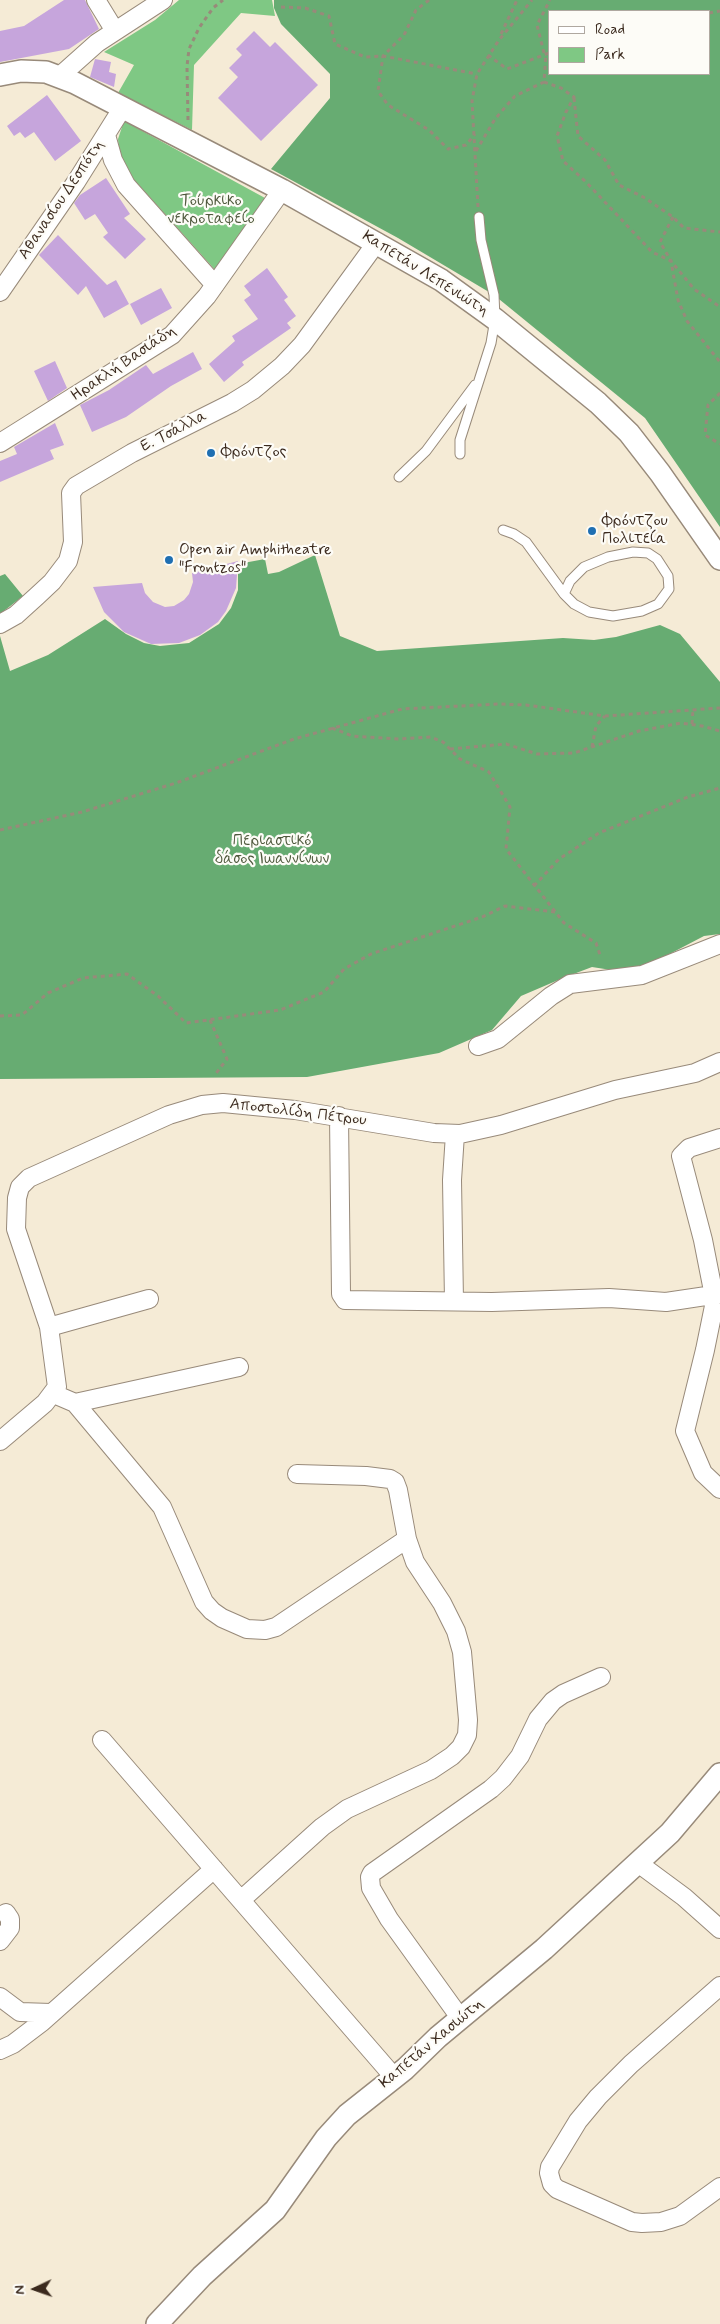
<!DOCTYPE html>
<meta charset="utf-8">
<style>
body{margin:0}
#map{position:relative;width:720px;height:2324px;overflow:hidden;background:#f5ebd6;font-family:Mynerve,sans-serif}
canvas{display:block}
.legend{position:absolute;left:548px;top:10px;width:162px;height:65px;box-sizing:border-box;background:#fdfcf7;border:1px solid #afa8a0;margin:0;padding:6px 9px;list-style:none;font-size:15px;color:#3b2a1e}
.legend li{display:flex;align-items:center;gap:10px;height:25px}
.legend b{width:25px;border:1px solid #afa8a0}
.north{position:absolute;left:10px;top:2264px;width:50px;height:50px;-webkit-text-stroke:4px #fdfcf7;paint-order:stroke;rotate:267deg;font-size:14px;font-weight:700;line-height:20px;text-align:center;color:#3b2a1e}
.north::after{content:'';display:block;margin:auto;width:18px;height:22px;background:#3b2a1e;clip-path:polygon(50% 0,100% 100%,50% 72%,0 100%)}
</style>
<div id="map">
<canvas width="720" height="2324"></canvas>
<ul class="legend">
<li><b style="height:6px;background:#fff"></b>Road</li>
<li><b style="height:14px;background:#7fc884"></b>Park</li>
</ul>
<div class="north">N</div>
</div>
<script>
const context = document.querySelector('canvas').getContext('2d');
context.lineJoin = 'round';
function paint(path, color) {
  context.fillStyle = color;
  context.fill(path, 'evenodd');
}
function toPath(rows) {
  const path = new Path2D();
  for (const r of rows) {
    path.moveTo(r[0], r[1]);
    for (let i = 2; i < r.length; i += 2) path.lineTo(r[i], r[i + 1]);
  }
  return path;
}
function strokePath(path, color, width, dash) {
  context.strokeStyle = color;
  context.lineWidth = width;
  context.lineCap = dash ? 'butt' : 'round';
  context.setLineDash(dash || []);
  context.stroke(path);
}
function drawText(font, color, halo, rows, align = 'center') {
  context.font = font + ' Mynerve,sans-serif';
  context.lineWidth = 4.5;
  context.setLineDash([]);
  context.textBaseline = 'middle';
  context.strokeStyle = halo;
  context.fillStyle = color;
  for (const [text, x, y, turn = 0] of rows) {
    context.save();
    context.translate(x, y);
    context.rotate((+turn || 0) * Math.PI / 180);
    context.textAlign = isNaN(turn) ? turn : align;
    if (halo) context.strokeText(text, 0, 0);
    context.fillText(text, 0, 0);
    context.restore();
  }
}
paint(toPath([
 [179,0,272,0,275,16,241,13,194,65,192,130,118,93,134,65,104,52,155,20],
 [124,121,265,198,216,271,129,174,119,152,118,139]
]), '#7fc884');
paint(toPath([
 [274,0,720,0,720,527,645,418,494,295,398,238,271,169,330,98,330,74,281,24,274,8],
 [549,11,709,11,709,74,549,74],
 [315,555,340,636,377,651,563,638,594,640,616,637,660,625,680,634,720,682,720,934,704,936,639,970,624,972,592,967,563,978,521,996,492,1030,439,1053,307,1077,0,1079,0,636,10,671,48,655,105,619,126,634,144,643,160,646,189,643,219,624,231,608,238,590,238,564,265,559,268,574,279,572],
 [5,574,23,596,0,614,0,576]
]), '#67ac72');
paint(toPath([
 [64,0,85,0,99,29,69,49,0,62,0,31,24,26],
 [254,31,270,47,275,42,318,85,261,141,218,98,238,77,229,68,242,55,236,49],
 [95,59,111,62,109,72,116,74,114,87,90,77],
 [47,95,81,141,55,161,34,132,25,138,20,132,14,136,7,126],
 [106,178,130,214,124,218,146,239,125,259,103,237,108,233,95,214,85,220,74,203,80,195],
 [58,235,107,285,116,280,129,304,104,318,86,286,78,295,39,255],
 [267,268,288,297,284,300,296,316,287,323,291,328,242,362,244,365,224,382,209,364,235,341,232,336,258,319,244,300,251,295,244,286],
 [161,288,172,308,141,325,130,304],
 [193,352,202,369,171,386,126,417,92,432,80,405,109,390,146,365,153,374],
 [55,361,67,388,48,401,34,371],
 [55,423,64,445,50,450,54,459,0,482,0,461,17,454,14,447],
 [238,561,236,588,226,611,218,622,200,635,179,643,151,644,124,632,104,612,93,587,142,583,145,593,153,602,165,607,174,606,184,600,189,594,193,582,192,573]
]), '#c6a5dc');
const service = toPath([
 [460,454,460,440,491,343,495,319,494,295,481,240,479,217],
 [399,477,426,451,475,385],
 [503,530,514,534,526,542,564,594,574,604,589,612,613,616,642,611,658,604,669,589,668,576,657,559,648,553,633,552,608,557,584,567,570,581,564,594]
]);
const minor = toPath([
 [96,0,115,31],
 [60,76,97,43,163,0],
 [106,135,113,160,126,185,215,285],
 [0,292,76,182,123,107],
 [0,443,172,335,207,296,282,190],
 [0,624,16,615,37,596,52,582,68,561,73,542,71,493,76,486,132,453,232,403,253,390,282,366,302,345,377,242],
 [478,1046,498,1039,551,996,570,984,642,975,720,944],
 [339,1116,341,1294,345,1300,492,1302,609,1298,666,1302,720,1294],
 [720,1138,689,1148,681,1156,703,1240,715,1301,705,1350,685,1431,703,1473,720,1489],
 [454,1301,452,1180,455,1134],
 [49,1327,149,1299],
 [54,1394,75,1403,162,1507,204,1602,212,1611,222,1618,247,1629,265,1630,276,1627,407,1539,415,1562,442,1603,456,1631,462,1652,468,1720,467,1735,461,1747,452,1756,431,1770,347,1809,322,1827,241,1900],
 [75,1403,239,1367],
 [0,1441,45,1403,57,1387,49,1327,16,1229,17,1198,20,1187,29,1178,169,1115,202,1105,223,1103,295,1110,434,1133,460,1134,501,1125,615,1090,695,1073,720,1062],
 [297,1474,366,1476,390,1479,395,1482,398,1490,407,1539],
 [102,1740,394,2077],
 [638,1863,684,1897,720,1929],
 [0,1941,10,1928,10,1919,6,1913],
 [720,1986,631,2064,598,2097,578,2121,550,2167,549,2173,552,2184,557,2189,632,2222,642,2223,661,2222,680,2216,720,2187],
 [0,1997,20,2012,51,2013],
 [461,2019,389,1919,371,1888,370,1877,372,1873,491,1789,503,1778,520,1756,538,1719,553,1701,563,1694,601,1677],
 [0,2050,13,2044,42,2022,214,1869]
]);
const tertiary = toPath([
 [0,75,21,71,46,72,75,83,282,190,441,280,495,319,598,403,629,433,660,473,720,559],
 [157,2324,202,2276,275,2210,326,2138,347,2115,405,2069,438,2037,544,1949,670,1833,720,1774]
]);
strokePath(service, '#988a7a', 11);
strokePath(minor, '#988a7a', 20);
strokePath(tertiary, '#988a7a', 24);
strokePath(toPath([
 [429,0,416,10,404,35,383,56,378,91,388,105,429,130,448,149,466,145,475,134],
 [281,7,305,8,329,16,335,44,365,57,383,56,477,74],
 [709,13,720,11],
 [501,34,517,0],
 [544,53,537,25,550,0],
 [488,55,507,69,549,53],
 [544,82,561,88,574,97,566,112,557,136,563,161,586,182,652,252,671,261,694,289,720,307],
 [574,98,578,136,605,160,619,185,645,198,673,217,684,228,720,232],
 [188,120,187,66,189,49,199,28,213,8,223,0],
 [476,151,495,119,515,96,544,82,546,53],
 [478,207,472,101,477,74,499,40,532,0],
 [673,217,660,242,671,261,678,300,687,321,720,362],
 [720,393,708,405,705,435,720,444],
 [692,724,693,709],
 [332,728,352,736,399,739,431,737,443,742,460,759,489,772,510,807,506,849,564,923,596,943,600,955],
 [592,747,596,726,605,716],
 [450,749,506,744,537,754,574,753,639,731,681,723,702,726,720,731],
 [0,830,82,812,176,783,294,739,402,709,499,704,526,705,605,716,720,708],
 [534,886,559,859,599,833,688,797,720,788],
 [0,1016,22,1015,48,993,83,978,127,974,158,996,186,1023,280,1010,324,992,344,969,371,954,482,917,505,906,555,912],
 [210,1020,227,1059,214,1076]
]), '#988a7a', 3, [4, 4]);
strokePath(service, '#fff', 9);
strokePath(minor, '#fff', 18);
strokePath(tertiary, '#fff', 21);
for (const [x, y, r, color] of [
 [211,453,5,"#1f6fb2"],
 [592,531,5,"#1f6fb2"],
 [169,560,5,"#1f6fb2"]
]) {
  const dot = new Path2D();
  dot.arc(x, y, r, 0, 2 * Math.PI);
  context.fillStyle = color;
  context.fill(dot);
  strokePath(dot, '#fdfcf7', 2);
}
drawText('16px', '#3b2a1e', '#fdfcf7', [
 ["Αθανασίου Δεσπότη",62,200,-56],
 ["Καπετάν Λεπενιώτη",425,274,32],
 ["Ηρακλή Βασιάδη",124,364,-34],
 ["Ε. Τσάλλα",174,432,-27],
 ["Αποστολίδη Πέτρου",298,1113,7],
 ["Καπετάν Χασιώτη",432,2044,-40]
]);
drawText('16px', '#4f593d', '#fdfcf7', [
 ["Τούρκικο",211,202],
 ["νεκροταφείο",211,220],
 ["Περιαστικό",272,842],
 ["δάσος Ιωαννίνων",272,860]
]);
drawText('16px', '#3b2a1e', '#fdfcf7', [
 ["Φρόντζος",221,453],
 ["Φρόντζου",602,522],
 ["Πολιτεία",602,540],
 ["Open air Amphitheatre",179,551],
 ["\"Frontzos\"",179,569]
], 'left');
</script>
